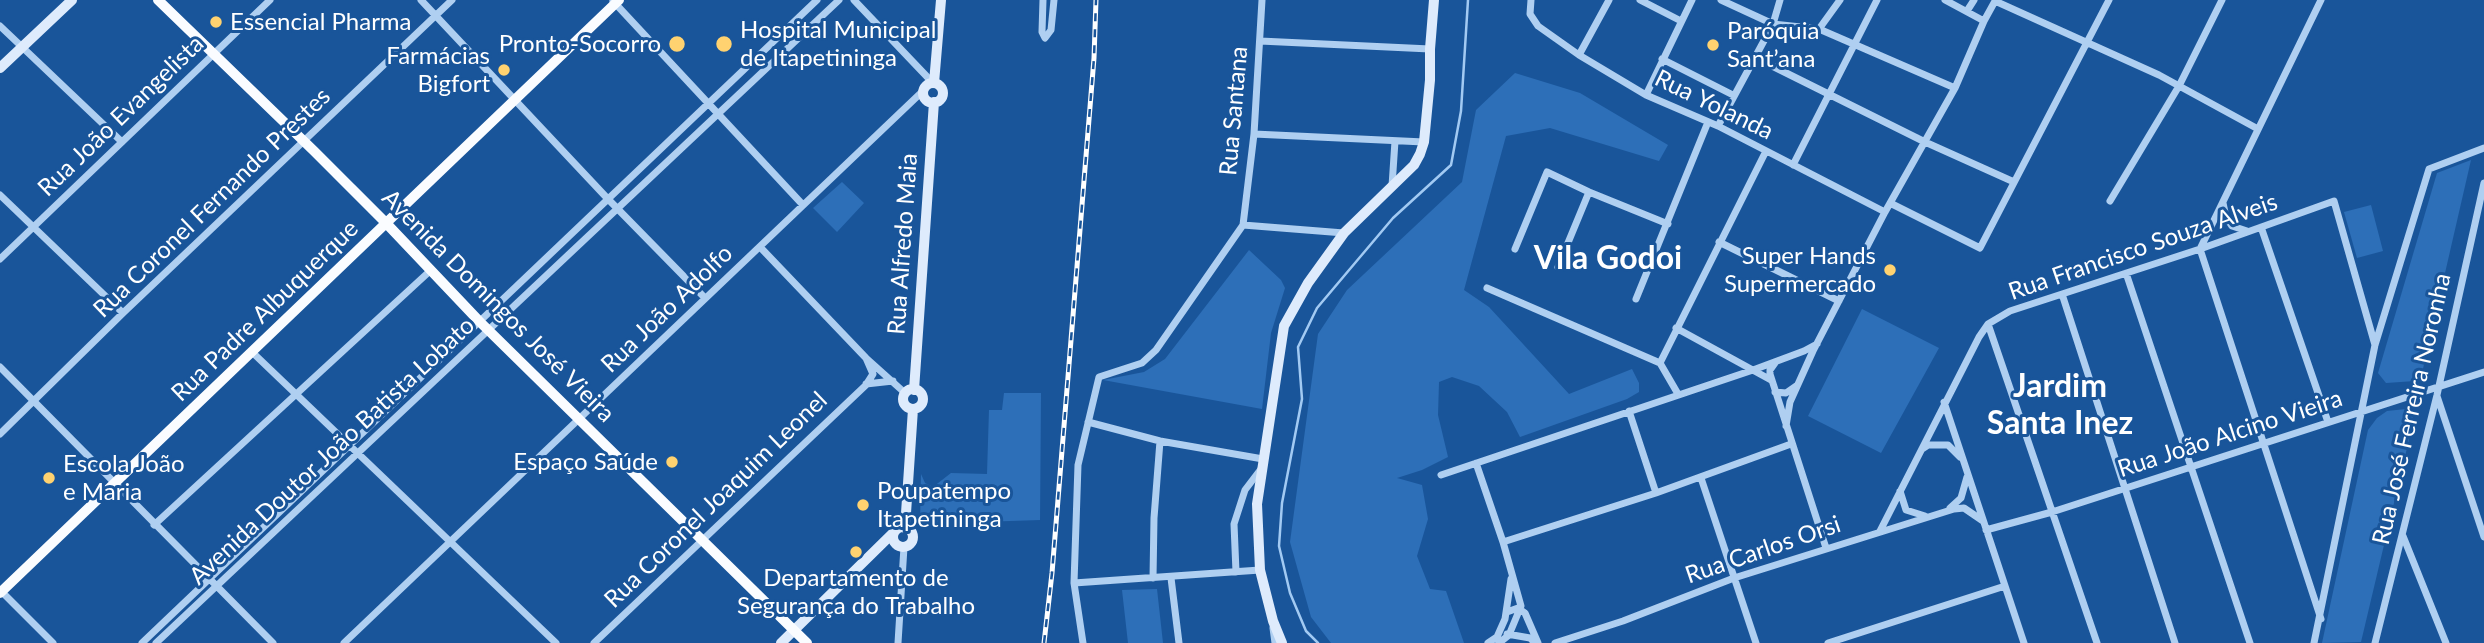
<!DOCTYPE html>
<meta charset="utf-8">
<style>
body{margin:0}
canvas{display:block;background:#19559a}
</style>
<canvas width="2484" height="643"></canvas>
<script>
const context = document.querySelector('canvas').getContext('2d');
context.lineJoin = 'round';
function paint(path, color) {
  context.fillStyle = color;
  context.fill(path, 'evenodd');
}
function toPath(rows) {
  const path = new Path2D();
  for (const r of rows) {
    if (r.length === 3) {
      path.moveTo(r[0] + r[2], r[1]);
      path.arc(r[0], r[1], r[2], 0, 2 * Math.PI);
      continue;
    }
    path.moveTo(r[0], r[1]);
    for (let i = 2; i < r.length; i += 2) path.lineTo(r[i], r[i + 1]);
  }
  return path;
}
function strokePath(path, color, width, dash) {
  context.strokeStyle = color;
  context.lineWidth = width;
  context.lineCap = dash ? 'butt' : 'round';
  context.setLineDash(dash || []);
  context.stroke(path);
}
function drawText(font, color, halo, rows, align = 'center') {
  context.font = font + ' Lato,sans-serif';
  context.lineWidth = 6;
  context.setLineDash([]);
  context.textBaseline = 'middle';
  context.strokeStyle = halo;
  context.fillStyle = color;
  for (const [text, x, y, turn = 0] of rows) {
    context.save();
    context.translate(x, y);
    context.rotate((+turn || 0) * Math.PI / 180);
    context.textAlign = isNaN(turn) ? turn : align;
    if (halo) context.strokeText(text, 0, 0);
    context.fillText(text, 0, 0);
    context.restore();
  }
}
paint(toPath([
 [1515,73,1580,93,1668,145,1659,161,1550,128,1506,136,1464,290,1489,307,1569,394,1632,369,1639,383,1639,392,1627,399,1520,437,1507,412,1479,386,1452,377,1439,382,1438,415,1448,457,1422,470,1397,478,1422,485,1428,519,1417,556,1430,589,1446,591,1464,643,1331,643,1311,617,1290,542,1318,334,1347,290,1462,182,1476,110],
 [2471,160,2422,373,2415,381,2386,383,2378,373,2437,173],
 [842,182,864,203,837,232,813,208],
 [2371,205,2383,251,2357,258,2344,212],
 [1249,250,1281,280,1285,288,1271,333,1262,409,1103,380,1144,372,1165,359],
 [1862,309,1939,348,1881,453,1808,416],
 [1004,393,1041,393,1040,520,920,524,921,474,925,483,933,487,951,473,987,474,989,410,1002,410],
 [2406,409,2413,416,2411,431,2361,642,2322,643,2368,430,2377,418,2387,411],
 [1157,589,1163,643,1128,643,1122,590]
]), '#2d6fb8');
strokePath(toPath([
 [1318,643,1306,631,1290,593,1279,546,1282,503,1302,399,1298,347,1317,308,1393,218,1451,165,1461,111,1468,0]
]), '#a2caf3', 2.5);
strokePath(toPath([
 [421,0,607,198,705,298],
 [854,0,933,83],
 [1043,0,1042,32,1045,38,1051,30,1054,0],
 [1531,0,1530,14,1538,26,1579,55,1646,95,1718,126,1885,212],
 [1640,0,1681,21],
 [1721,0,1773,24,1819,29,1840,0],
 [1945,0,1984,21,1995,1,2159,75,2258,129],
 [2321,0,2200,249,2321,619],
 [613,1,803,205],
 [1967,11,1974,0],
 [0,26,122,142],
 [1819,29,1955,88],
 [1260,41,1430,49],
 [1579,55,1609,0],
 [1754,57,1925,142,2014,182],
 [1662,59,1733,95],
 [1646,95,1692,0],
 [1718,126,1773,24,1780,0],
 [1254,134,1424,142],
 [1793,165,1877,0],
 [1392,186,1395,141],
 [0,195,123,313],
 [2110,201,2179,86,2222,0],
 [1890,203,1980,248,2109,0],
 [2223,203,2226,217,2232,226,2247,231],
 [1243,225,1344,233],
 [2261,227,2328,422],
 [1719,242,1839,301],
 [760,247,866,358,905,393],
 [1515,249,1547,172,1589,192,1668,224],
 [0,259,270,0],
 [1558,267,1589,192],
 [2126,273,2250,643],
 [1487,288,1660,363],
 [2062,294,2175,643],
 [1636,299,1708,122],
 [1988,324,2097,643],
 [1676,328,1771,380],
 [252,352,556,643],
 [1775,363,1770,370,1770,374,1826,548],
 [0,367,273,643],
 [866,384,893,381],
 [1775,392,1786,393,1796,386],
 [1678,394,1660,363,1766,151],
 [2437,396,2484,537],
 [1944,402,2024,643],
 [1629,411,1656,493],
 [1088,422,1160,441,1263,459],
 [1786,426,1790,402,1813,351,1885,212,1955,88,1984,21],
 [0,434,123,313,452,0],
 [1922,449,1928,445,1948,445,1960,457],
 [1476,463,1503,542,1521,606,1509,635,1499,643],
 [1441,475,1753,370,1804,351,1817,344],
 [1701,478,1756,643],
 [1900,491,1906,510,1925,516],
 [1950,508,1961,498,1967,477],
 [154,525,431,270],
 [1986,530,2052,512,2484,372],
 [1880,531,1979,337,1988,324,2010,311,2200,249,2334,201,2375,345],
 [2403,536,2446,643],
 [1503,542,1656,493,1791,444],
 [1236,572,1234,524,1245,490,1261,469],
 [1153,578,1154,518,1160,441],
 [1171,578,1179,643],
 [1074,583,1260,570],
 [0,590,53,643],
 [1507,612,1518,608,1525,613,1538,643],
 [1273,628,1275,643],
 [1507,634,1530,638,1535,643],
 [142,643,817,0],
 [156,643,839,0],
 [344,643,925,89],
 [594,643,866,385,873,374,866,358],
 [898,643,904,547],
 [1083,643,1074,583,1078,465,1099,377,1142,363,1156,350,1243,225,1254,134,1262,0],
 [1488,643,1497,637,1505,619,1511,579],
 [1555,643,1623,621,1734,578,1954,509,1964,508,1983,521],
 [1828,643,2005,586],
 [2314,643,2375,345,2429,169,2484,148],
 [2375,643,2437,395,2484,183]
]), '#afcff1', 7);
strokePath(toPath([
 [0,68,72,0],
 [934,83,941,0],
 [933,93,10],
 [913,399,10],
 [914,390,934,102],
 [903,537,10],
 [905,528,913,409],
 [781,643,895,531],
 [1282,643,1273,621,1260,570,1257,504,1284,326,1308,283,1344,233,1414,165,1420,154,1424,142,1430,80,1430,49,1434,0]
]), '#deebfc', 10);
strokePath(toPath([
 [158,0,314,151,386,223,479,321,807,643],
 [0,593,619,0]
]), '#fafcff', 10);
const rail = toPath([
 [1044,643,1052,573,1094,58,1096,0]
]);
strokePath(rail, '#fff', 5);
strokePath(rail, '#19559a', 2.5, [8]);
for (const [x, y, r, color] of [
 [216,22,7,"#ffd270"],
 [677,44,9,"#ffd270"],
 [724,44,9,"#ffd270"],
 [1713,45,7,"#ffd270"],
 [504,70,7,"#ffd270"],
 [1890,270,7,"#ffd270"],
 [672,462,7,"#ffd270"],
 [49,478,7,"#ffd270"],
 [863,505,7,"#ffd270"],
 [856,552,7,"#ffd270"]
]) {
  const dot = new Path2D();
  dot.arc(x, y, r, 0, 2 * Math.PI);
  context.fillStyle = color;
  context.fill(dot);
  strokePath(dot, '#19559a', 2.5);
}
drawText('24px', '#fff', '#19559a', [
 ["Essencial Pharma",230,22],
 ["Hospital Municipal",740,30],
 ["de Itapetininga",740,58],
 ["Paróquia",1727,31],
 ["Sant’ana",1727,59],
 ["Pronto-Socorro",661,44,"right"],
 ["Farmácias",490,56,"right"],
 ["Bigfort",490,84,"right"],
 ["Super Hands",1876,256,"right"],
 ["Supermercado",1876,284,"right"],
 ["Espaço Saúde",658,462,"right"],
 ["Escola João",63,464],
 ["e Maria",63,492],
 ["Poupatempo",877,491],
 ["Itapetininga",877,519],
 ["Departamento de",856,578,"center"],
 ["Segurança do Trabalho",856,606,"center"]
], 'left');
drawText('24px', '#fff', '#19559a', [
 ["Rua Yolanda",1714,105,26],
 ["Rua Santana",1234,111,-85],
 ["Rua João Evangelista",121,116,-44],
 ["Rua Coronel Fernando Prestes",212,203,-44],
 ["Rua Alfredo Maia",903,244,-86],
 ["Rua Francisco Souza Alveis",2143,247,-19],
 ["Avenida Domingos José Vieira",498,306,45],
 ["Rua João Adolfo",667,309,-44],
 ["Rua Padre Albuquerque",265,311,-44],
 ["Rua José Ferreira Noronha",2412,409,-77],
 ["Rua João Alcino Vieira",2230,434,-18],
 ["Avenida Doutor João Batista Lobato",332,451,-43],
 ["Rua Coronel Joaquim Leonel",716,500,-44],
 ["Rua Carlos Orsi",1763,550,-19]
]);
drawText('bold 32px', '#fff', '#19559a', [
 ["Vila Godoi",1608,259],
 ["Jardim",2060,387],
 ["Santa Inez",2060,424]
]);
</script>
